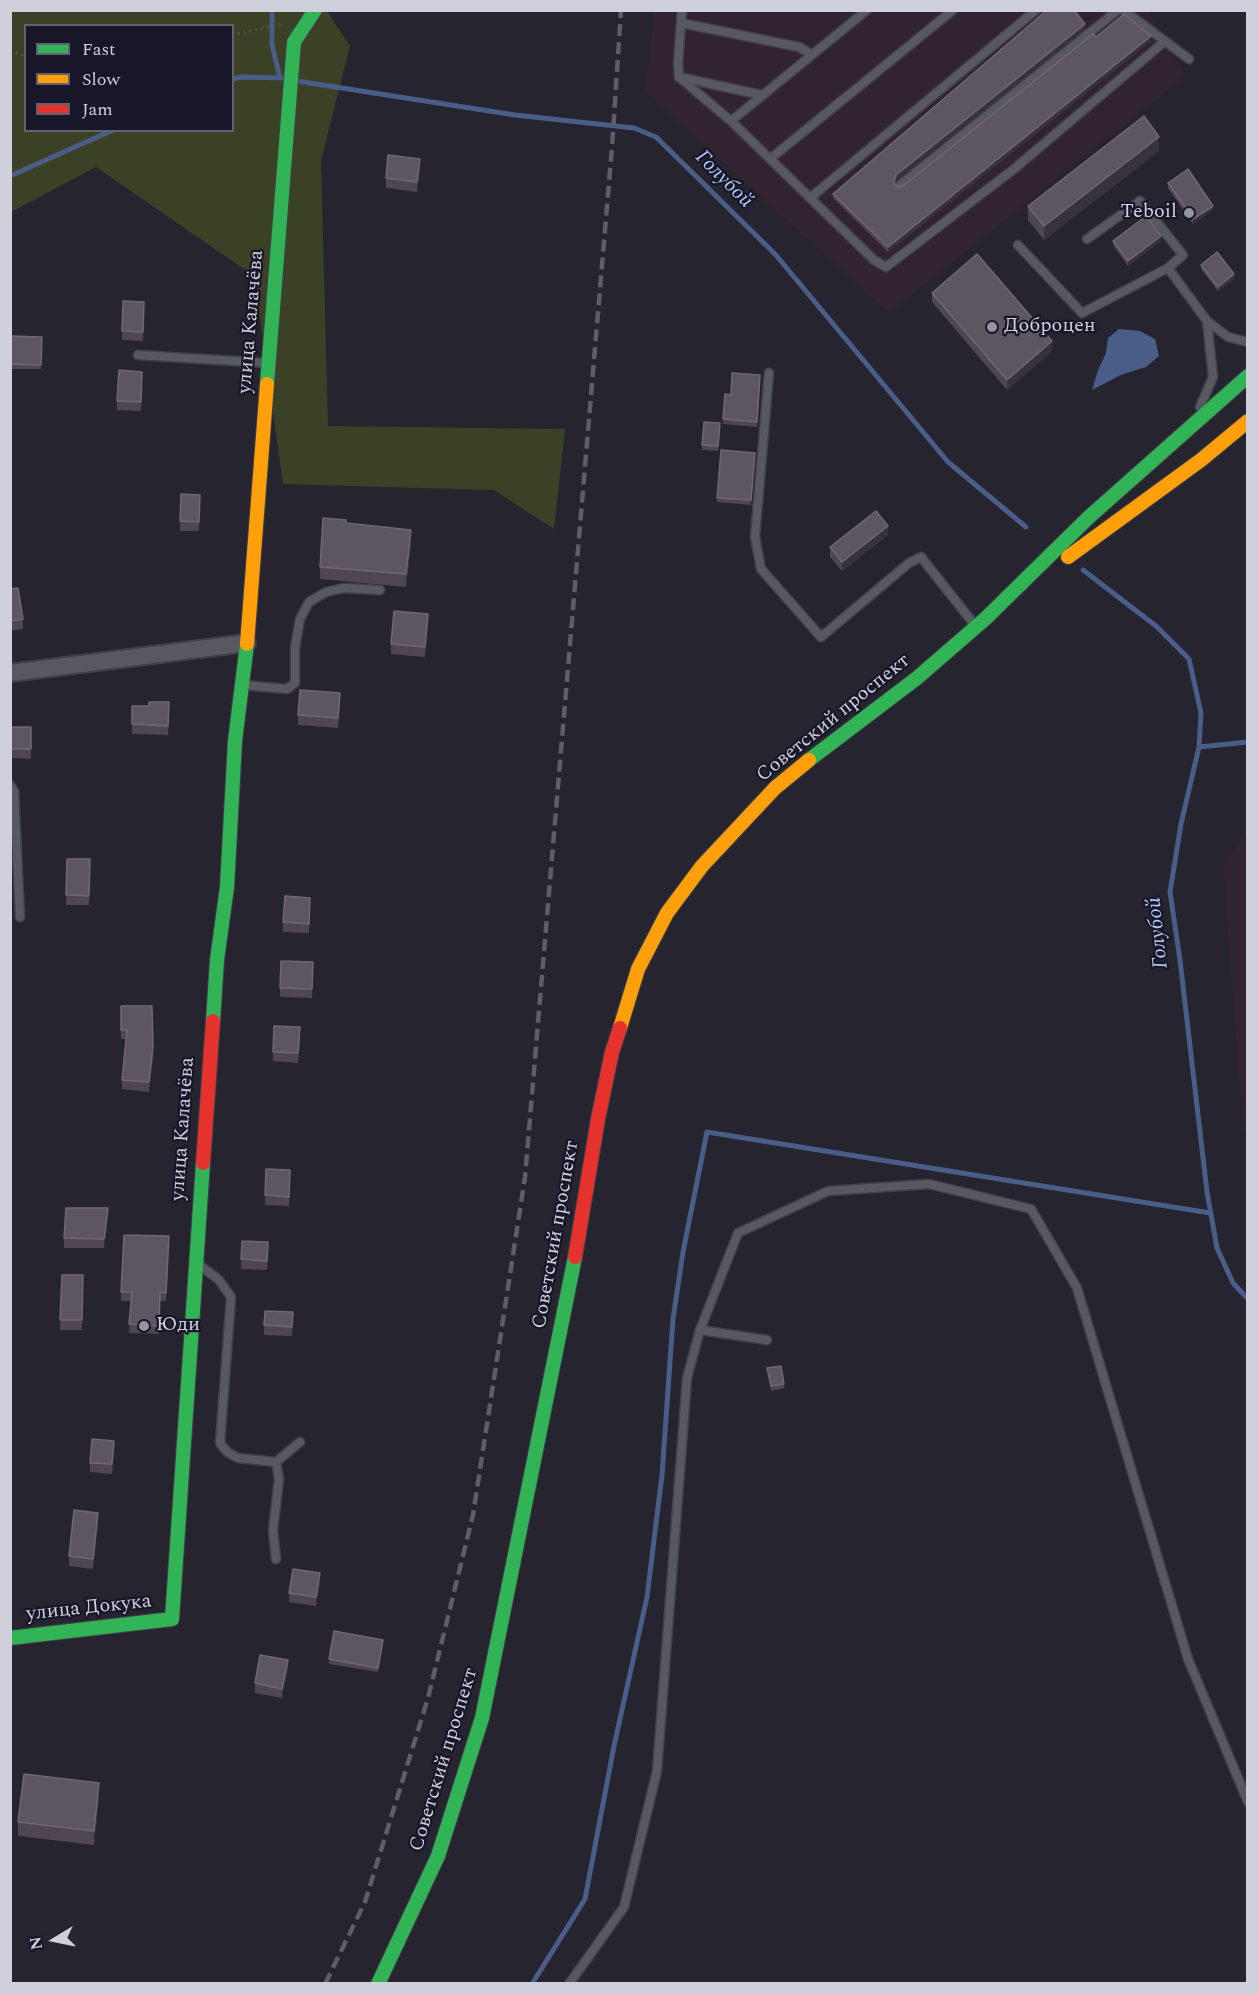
<!DOCTYPE html>
<meta charset="utf-8">
<style>
body{margin:0}
#map{position:relative;width:1258px;height:1994px;overflow:hidden;background:#25242f;font-family:Spectral,serif}
canvas{display:block}
.frame{position:absolute;inset:0;border:12px solid #d0d0dd;pointer-events:none}
.legend{position:absolute;left:24px;top:24px;width:210px;height:108px;box-sizing:border-box;background:#181729;border:2px solid #626171;margin:0;padding:8px 10px;list-style:none;font-size:18px;color:#d0d0dd}
.legend li{display:flex;align-items:center;gap:12px;height:30px}
.legend b{width:30px;border:2px solid #626171}
.north{position:absolute;left:24px;top:1910px;width:60px;height:60px;-webkit-text-stroke:4px #181729;paint-order:stroke;rotate:260deg;font-size:16px;font-weight:700;line-height:24px;text-align:center;color:#d0d0dd}
.north::after{content:'';display:block;margin:auto;width:21px;height:27px;background:#d0d0dd;clip-path:polygon(50% 0,100% 100%,50% 72%,0 100%)}
</style>
<div id="map">
<canvas width="1258" height="1994"></canvas>
<div class="frame"></div>
<ul class="legend">
<li><b style="height:8px;background:#30b455"></b>Fast</li>
<li><b style="height:8px;background:#ff9f0a"></b>Slow</li>
<li><b style="height:8px;background:#e5322d"></b>Jam</li>
</ul>
<div class="north">N</div>
</div>
<script>
const context = document.querySelector('canvas').getContext('2d');
context.lineJoin = 'round';
function paint(path, color) {
  context.fillStyle = color;
  context.fill(path, 'evenodd');
}
function toPath(rows) {
  const path = new Path2D();
  for (const r of rows) {
    path.moveTo(r[0], r[1]);
    for (let i = 2; i < r.length; i += 2) path.lineTo(r[i], r[i + 1]);
  }
  return path;
}
function strokePath(path, color, width, dash) {
  context.strokeStyle = color;
  context.lineWidth = width;
  context.lineCap = dash ? 'butt' : 'round';
  context.setLineDash(dash || []);
  context.stroke(path);
}
function drawText(font, color, halo, rows, align = 'center') {
  context.font = font + ' Spectral,serif';
  context.lineWidth = 4.5;
  context.setLineDash([]);
  context.textBaseline = 'middle';
  context.strokeStyle = halo;
  context.fillStyle = color;
  for (const [text, x, y, turn = 0] of rows) {
    context.save();
    context.translate(x, y);
    context.rotate((+turn || 0) * Math.PI / 180);
    context.textAlign = isNaN(turn) ? turn : align;
    if (halo) context.strokeText(text, 0, 0);
    context.fillText(text, 0, 0);
    context.restore();
  }
}
paint(toPath([
 [655,10,1148,11,1186,76,889,313,645,92],
 [1247,829,1247,1139,1243,1129,1223,867]
]), '#312430');
paint(toPath([
 [11,11,327,11,350,46,321,161,328,426,565,429,554,529,494,490,283,484,254,276,96,167,11,212],
 [26,26,232,26,232,130,26,130]
]), '#3a4125');
paint(toPath([
 [1119,329,1140,331,1155,339,1159,356,1146,367,1121,375,1092,390,1098,370,1106,353,1108,338]
]), '#4a5d88');
strokePath(toPath([
 [272,10,272,45,280,78],
 [232,79,241,77,285,78],
 [297,81,515,115,634,128,656,137,775,254,948,462,1026,527],
 [10,176,113,130],
 [1083,570,1156,626,1189,659,1201,713,1199,747,1181,824,1170,892,1180,960,1207,1192,1217,1248,1233,1283,1248,1299],
 [1199,747,1248,742],
 [532,1984,585,1899,614,1746,647,1597,662,1475,673,1319,683,1252,707,1132,1210,1213]
]), '#4a5d88', 5);
const lane = toPath([
 [682,10,678,63,679,77,731,121,874,260,886,267,1014,169,1164,42],
 [1123,10,1189,59],
 [681,23,799,47,812,55],
 [679,77,762,95],
 [731,121,867,10],
 [770,159,953,10],
 [900,185,1118,10],
 [810,198,1036,10],
 [1087,239,1140,201,1183,255,1168,268,1207,321,1228,337,1248,342],
 [1018,245,1082,313,1168,268],
 [138,355,267,363],
 [769,373,755,537,761,569,821,637,909,563,921,557,974,624],
 [1200,407,1213,377,1207,321],
 [243,685,287,689,295,683,295,648,300,619,309,602,326,592,344,588,380,590],
 [10,785,14,791,20,917],
 [201,1266,219,1280,231,1297,220,1443,227,1452,238,1458,276,1462,300,1442],
 [700,1330,767,1340],
 [276,1462,279,1479,273,1530,276,1559],
 [569,1984,624,1907,657,1771,687,1378,700,1330,738,1233,828,1191,929,1184,1031,1209,1077,1288,1188,1659,1248,1802]
]);
const street = toPath([
 [10,673,247,643]
]);
const fast = toPath([
 [267,384,294,42,315,10],
 [809,760,917,678,985,619,1089,517,1248,376],
 [213,1021,217,960,227,887,235,741,247,644],
 [10,1638,172,1619,203,1163],
 [378,1984,438,1856,482,1718,575,1257]
]);
const slow = toPath([
 [1068,557,1201,460,1248,421],
 [247,644,267,384],
 [620,1028,638,969,667,913,702,866,775,788,809,760]
]);
const jam = toPath([
 [203,1163,213,1021],
 [575,1257,598,1119,612,1052,620,1028]
]);
strokePath(lane, '#41404a', 11);
strokePath(street, '#41404a', 20);
strokePath(fast, '#41404a', 16);
strokePath(slow, '#41404a', 16);
strokePath(jam, '#41404a', 16);
strokePath(toPath([
 [232,35,281,24],
 [10,51,26,56]
]), '#595961', 3, [1.5, 4.5]);
strokePath(lane, '#585861', 8);
strokePath(street, '#585861', 16);
strokePath(fast, '#30b455', 14);
strokePath(slow, '#ff9f0a', 14);
strokePath(jam, '#e5322d', 14);
strokePath(toPath([
 [325,1984,365,1902,428,1698,473,1515,525,1177,612,147,621,10]
]), '#5e5e65', 4.5, [12, 6]);
paint(toPath([
 [1085,29,896,180,895,183,895,185,900,187,904,185,1096,37,1151,41,888,252,833,198,833,194],
 [1159,151,1044,240,1028,220,1028,206],
 [420,168,417,192,386,188,386,178],
 [1168,183,1213,210,1193,224,1168,188],
 [1113,241,1161,241,1128,266,1113,245],
 [1201,265,1234,279,1218,291,1201,269],
 [932,293,1052,351,1007,390,932,302],
 [144,312,143,341,122,340,122,331],
 [10,336,42,337,41,369,10,369],
 [760,375,757,427,723,424,725,394,731,395],
 [142,381,141,411,117,410,117,401],
 [720,428,718,451,702,450,702,445],
 [755,458,751,505,717,502,717,498],
 [181,494,200,495,199,531,180,531],
 [346,523,411,543,406,587,320,579,320,567],
 [888,535,842,571,830,557,830,547],
 [10,589,23,619,23,629,10,631],
 [428,623,425,657,391,654,391,644],
 [340,703,338,728,298,725,298,715],
 [132,706,169,712,168,735,132,734],
 [11,727,31,727,31,759,11,758],
 [67,859,90,859,89,905,66,905],
 [310,907,309,933,283,932,283,922],
 [313,962,312,998,280,997,280,988],
 [121,1006,153,1057,149,1092,122,1089,122,1080,126,1039,121,1039],
 [300,1037,298,1063,273,1061,273,1052],
 [290,1180,289,1206,265,1205,265,1195],
 [108,1217,104,1248,64,1248,64,1238],
 [169,1244,166,1301,160,1301,159,1334,129,1333,131,1301,121,1301,121,1292],
 [268,1251,267,1270,241,1269,241,1259],
 [62,1275,83,1275,82,1330,60,1330],
 [293,1312,292,1336,264,1335,264,1325],
 [767,1368,784,1384,784,1388,771,1391],
 [114,1450,112,1474,90,1472,90,1463],
 [98,1523,93,1569,69,1566,69,1556],
 [320,1583,316,1606,289,1602,289,1593],
 [383,1644,378,1672,329,1664,329,1659],
 [288,1669,282,1698,255,1693,255,1683],
 [99,1797,94,1845,18,1836,18,1822]
]), '#4f4652');
paint(toPath([
 [1085,24,1085,29,896,180,894,185,894,181,896,175],
 [1151,36,1151,41,888,252,888,247],
 [1159,137,1159,151,1044,240,1044,226],
 [420,159,420,168,417,192,417,182],
 [1213,206,1213,210,1193,224,1193,219],
 [1161,236,1161,241,1128,266,1128,261],
 [1234,274,1234,279,1218,291,1218,287],
 [1052,341,1052,351,1007,390,1007,380],
 [888,526,888,535,842,571,842,562],
 [411,530,411,543,406,587,406,574],
 [428,614,428,623,425,657,425,647],
 [153,1047,153,1057,149,1092,149,1082],
 [108,1208,108,1217,104,1248,104,1239],
 [98,1513,98,1523,93,1569,93,1559],
 [320,1573,320,1583,316,1606,316,1597],
 [288,1660,288,1669,282,1698,282,1689],
 [99,1783,99,1797,94,1845,94,1831]
]), '#38323d');
const building = toPath([
 [1047,10,1074,10,1085,24,896,175,894,181,895,185,900,187,904,185,1093,34,1096,37,1124,14,1151,36,888,247,833,194,1047,10],
 [1144,116,1159,137,1044,226,1028,206,1144,116],
 [388,155,420,159,417,182,386,178,388,155],
 [1188,169,1213,206,1193,219,1168,183,1188,169],
 [1146,216,1161,236,1128,261,1113,241,1146,216],
 [1217,252,1234,274,1218,287,1201,265,1217,252],
 [977,254,1052,341,1007,380,932,293,977,254],
 [123,301,144,302,143,332,122,331,123,301],
 [10,336,42,337,41,365,10,364,10,336],
 [119,370,142,372,141,402,117,401,119,370],
 [732,373,760,375,757,422,723,419,725,394,731,395,732,373],
 [704,422,720,423,718,446,702,445,704,422],
 [721,450,755,453,751,500,717,498,721,450],
 [181,494,200,495,199,522,180,521,181,494],
 [876,511,888,526,842,562,830,547,876,511],
 [323,518,346,520,346,523,411,530,406,574,320,567,323,518],
 [18,588,23,619,10,621,10,589,18,588],
 [394,611,428,614,425,647,391,644,394,611],
 [300,690,340,693,338,718,298,715,300,690],
 [149,702,169,702,168,726,132,724,132,706,149,706,149,702],
 [11,727,31,727,31,749,11,749,11,727],
 [67,859,90,859,89,896,66,895,67,859],
 [285,896,310,898,309,924,283,922,285,896],
 [281,961,313,962,312,989,280,988,281,961],
 [121,1006,152,1006,153,1047,149,1082,122,1080,127,1030,121,1030,121,1006],
 [274,1026,300,1027,298,1053,273,1052,274,1026],
 [266,1169,290,1170,289,1197,265,1195,266,1169],
 [66,1208,108,1208,104,1239,64,1238,66,1208],
 [124,1235,169,1236,166,1293,160,1292,159,1326,129,1324,132,1292,121,1292,124,1235],
 [242,1241,268,1242,267,1261,241,1259,242,1241],
 [62,1275,83,1275,82,1320,60,1320,62,1275],
 [265,1311,293,1312,292,1327,264,1325,265,1311],
 [781,1366,784,1384,771,1386,767,1368,781,1366],
 [92,1439,114,1441,112,1464,90,1463,92,1439],
 [74,1510,98,1513,93,1559,69,1556,74,1510],
 [293,1569,320,1573,316,1597,289,1593,293,1569],
 [334,1631,383,1640,378,1668,329,1659,334,1631],
 [260,1655,288,1660,282,1689,255,1683,260,1655],
 [24,1774,99,1783,94,1831,18,1822,24,1774]
]);
paint(building, '#5d5560');
strokePath(building, '#6f6874', 1.5);
for (const [x, y, r, color] of [
 [1189,213,6,"#9494a0"],
 [992,327,6,"#9494a0"],
 [144,1326,6,"#9494a0"]
]) {
  const dot = new Path2D();
  dot.arc(x, y, r, 0, 2 * Math.PI);
  context.fillStyle = color;
  context.fill(dot);
  strokePath(dot, '#181729', 2);
}
drawText('20px', '#d0d0dd', '#181729', [
 ["Teboil",1177,213,"right"],
 ["Доброцен",1004,327],
 ["Юди",156,1326]
], 'left');
drawText('20px', '#d0d0dd', '#181729', [
 ["улица Калачёва",252,322,-85],
 ["Советский проспект",834,719,-39],
 ["улица Калачёва",184,1129,-86],
 ["Советский проспект",557,1235,-80],
 ["улица Докука",89,1609,-6],
 ["Советский проспект",445,1760,-73]
]);
drawText('italic 21px', '#b2c8f2', '#181729', [
 ["Голубой",723,180,45],
 ["Голубой",1159,933,-96]
]);
</script>
